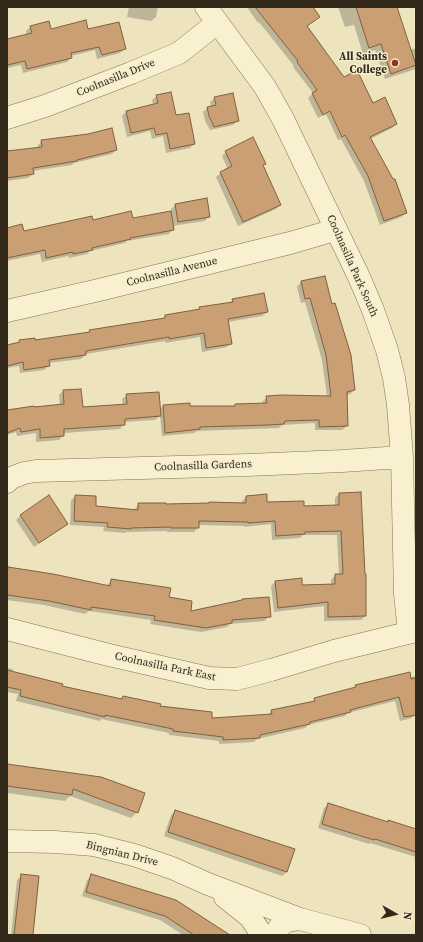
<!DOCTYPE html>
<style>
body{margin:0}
#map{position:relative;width:423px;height:942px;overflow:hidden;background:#ede3bd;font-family:"Source Serif 4",serif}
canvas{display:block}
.frame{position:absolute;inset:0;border:8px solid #33291b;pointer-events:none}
.north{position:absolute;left:375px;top:894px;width:40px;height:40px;-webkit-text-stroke:3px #f4eccc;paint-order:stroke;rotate:98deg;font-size:11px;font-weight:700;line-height:16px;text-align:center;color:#33291b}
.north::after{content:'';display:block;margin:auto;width:14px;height:18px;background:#33291b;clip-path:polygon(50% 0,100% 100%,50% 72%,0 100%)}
</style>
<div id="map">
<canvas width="423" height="942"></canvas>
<div class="frame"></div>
<div class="north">N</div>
</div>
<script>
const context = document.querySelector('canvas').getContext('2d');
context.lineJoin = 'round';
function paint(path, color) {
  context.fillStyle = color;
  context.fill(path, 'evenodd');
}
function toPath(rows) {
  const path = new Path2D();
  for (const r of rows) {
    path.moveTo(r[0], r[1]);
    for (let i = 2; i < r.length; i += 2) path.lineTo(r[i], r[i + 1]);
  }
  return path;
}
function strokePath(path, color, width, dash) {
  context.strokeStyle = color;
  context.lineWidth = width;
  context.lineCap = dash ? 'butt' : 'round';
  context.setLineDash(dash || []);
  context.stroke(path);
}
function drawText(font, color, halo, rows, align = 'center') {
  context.font = font + ' "Source Serif 4",serif';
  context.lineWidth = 3;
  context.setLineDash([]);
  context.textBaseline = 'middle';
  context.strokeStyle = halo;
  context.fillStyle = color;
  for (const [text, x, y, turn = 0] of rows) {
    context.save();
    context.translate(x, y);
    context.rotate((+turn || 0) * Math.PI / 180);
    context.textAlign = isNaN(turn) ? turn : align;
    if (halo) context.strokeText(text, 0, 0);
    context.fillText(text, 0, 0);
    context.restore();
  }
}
paint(toPath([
 [129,7,158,7,156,17,151,21,127,17],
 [247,7,284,7,343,78,396,124,392,128,370,139,406,213,401,217,380,225,364,181,341,139,338,140,326,114,318,118,308,98,313,93,293,67,294,66,259,22,258,23],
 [338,7,396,7,410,50,416,48,416,69,385,79,375,50,363,54,354,25,345,27],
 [31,26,50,31,88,31,125,49,120,53,97,59,95,50,71,56,71,58,67,62,23,73,21,65,7,68,7,40,27,35,26,31],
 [157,96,175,116,194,144,190,148,166,153,163,136,152,139,150,131,127,137,122,116,126,112,153,105,152,100],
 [215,98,238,121,233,125,210,130,205,121,203,112,208,108,211,107,210,102],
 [42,141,116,150,112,154,74,163,72,165,32,171,33,174,28,178,7,181,7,152,38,148,38,145],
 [226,152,265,164,262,166,280,205,276,209,238,226,216,177,221,173,228,170,222,156],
 [206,199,209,216,205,221,172,226,173,229,169,234,127,241,125,243,90,251,87,254,69,258,68,256,42,262,40,254,7,261,7,229,23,232,92,222,132,219,171,212,171,209,175,205],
 [324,277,354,390,350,394,346,395,347,426,342,430,315,430,315,423,282,425,279,428,197,431,194,433,162,436,160,416,155,420,124,422,124,424,120,429,63,433,63,435,59,440,36,442,36,433,17,436,16,432,7,435,7,410,10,409,10,410,60,406,59,395,63,391,82,408,123,406,122,399,127,395,159,410,163,406,189,407,234,407,235,405,263,404,262,402,267,397,327,397,322,360,305,302,301,303,297,287,301,282],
 [233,300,267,312,262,316,228,322,231,343,227,347,202,352,200,337,165,343,165,341,86,354,81,359,49,363,49,365,44,370,20,373,19,366,7,368,7,346,17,344,20,341,34,341,87,333,90,331,162,320,165,316,198,310,200,308,229,303],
 [360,493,365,575,365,616,361,620,324,621,324,606,274,612,271,586,275,582,301,586,331,585,331,580,335,575,339,575,337,535,303,535,300,538,272,540,271,524,244,527,244,526,198,525,198,527,194,532,167,532,167,531,127,532,125,533,103,531,104,527,70,525,71,500,76,496,95,506,135,510,135,509,139,504,165,505,242,504,242,501,246,497,266,495,267,503,303,507,335,506,335,498,339,494],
 [21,515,66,524,62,528,34,547,16,520],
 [8,568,106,587,107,585,111,581,168,598,190,612,269,616,265,621,230,624,227,627,201,632,150,624,151,620,89,611,85,614,44,605,7,600,7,570],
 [7,668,13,669,12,673,61,687,120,700,123,697,210,719,267,715,272,711,311,703,315,699,352,689,356,686,416,676,416,714,412,718,400,721,395,701,348,713,345,716,308,725,305,728,257,739,254,742,219,744,219,741,169,735,169,733,101,719,100,721,16,701,18,694,7,692],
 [7,765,137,812,131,818,70,796,65,801,7,793],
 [329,804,387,822,388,821,416,830,416,857,370,843,369,844,318,828,324,808],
 [176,811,287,872,282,876,164,836,171,815],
 [92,875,216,935,183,935,160,920,82,896,87,880],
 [21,876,32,935,11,935,17,880]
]), '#0003');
const building = toPath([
 [255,7,313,7,320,17,307,26,344,77,357,70,373,103,385,97,397,124,370,137,393,179,395,179,407,213,384,221,368,176,345,135,342,137,330,111,323,115,312,93,317,90,297,62,298,61,255,7],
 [356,7,397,7,416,65,391,74,381,44,369,48,356,7],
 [86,20,88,29,119,22,126,49,102,55,99,47,71,53,72,58,27,69,25,61,7,65,7,39,32,33,30,26,49,21,51,29,86,20],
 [171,92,176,115,189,113,195,144,170,149,167,133,156,135,154,128,131,133,126,111,158,103,156,95,171,92],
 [233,93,239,121,214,127,209,116,207,107,216,105,214,97,233,93],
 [112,128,117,150,77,160,77,161,33,168,34,174,7,178,7,151,42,147,41,140,88,134,112,128],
 [253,137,266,164,263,165,281,205,243,222,220,172,232,166,225,151,253,137],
 [207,198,210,217,178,222,175,204,207,198],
 [131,211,133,218,171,211,174,230,130,238,131,239,92,248,93,250,73,254,73,252,46,258,45,250,7,258,7,228,22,224,24,231,92,216,93,220,131,211],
 [325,276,332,304,335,303,351,355,355,390,347,392,348,426,319,427,319,420,285,421,284,424,268,425,200,427,200,429,165,433,163,405,190,403,190,406,235,406,235,404,267,403,266,396,282,395,331,396,326,355,310,298,305,299,301,281,325,276],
 [264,293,268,312,228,319,232,344,206,348,204,333,169,339,169,337,86,351,86,355,49,360,50,366,24,370,23,362,7,366,7,345,20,342,19,340,35,338,35,340,90,332,89,330,165,318,165,315,200,309,199,307,233,302,232,299,264,293],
 [81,389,83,407,127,404,126,394,159,392,161,416,125,419,125,425,64,429,64,436,40,438,40,429,21,432,20,428,7,433,7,410,34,406,34,407,64,404,63,390,81,389],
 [361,492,365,574,366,574,366,616,328,617,328,602,278,608,275,581,302,578,302,585,335,584,335,574,343,574,341,531,305,532,305,534,276,536,275,521,248,523,248,522,199,521,199,528,171,528,171,527,131,528,131,529,107,527,108,523,74,521,75,495,96,496,96,506,138,510,138,503,166,503,166,504,209,503,209,502,246,503,246,496,267,494,267,502,304,501,304,506,339,505,339,493,361,492],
 [49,495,68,524,39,543,20,515,49,495],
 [8,567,53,574,110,586,111,579,171,588,169,597,192,601,191,611,242,600,242,599,269,597,271,617,232,620,232,623,206,628,154,620,155,616,91,607,91,610,49,601,7,595,7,575,8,567],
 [7,670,63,684,62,686,122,699,123,696,161,704,160,706,212,712,212,718,272,714,271,710,315,701,314,698,356,687,355,685,410,672,411,679,416,678,416,715,404,717,399,697,350,710,351,712,310,722,310,724,260,735,260,738,223,740,223,737,173,731,173,729,105,715,105,717,20,696,21,690,7,687,7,670],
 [7,764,101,777,145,793,138,813,73,789,72,795,7,786,7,764],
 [328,803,388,822,388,820,416,829,416,852,375,839,374,840,322,824,328,803],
 [175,810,295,849,287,872,168,832,175,810],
 [21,874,39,876,33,935,14,935,21,874],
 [91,874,176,900,230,935,194,935,165,916,86,892,91,874]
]);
paint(building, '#ca9f73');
strokePath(building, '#825f3d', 1);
const street = toPath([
 [206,7,265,87,283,119,359,277,373,310,387,350,394,378,398,405,402,457,405,594,409,632],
 [7,118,45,106,131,73,179,53,217,23],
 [7,311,99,290,290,243,335,230],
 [7,482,11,478,24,473,36,471,248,465,342,461,402,457],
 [7,629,109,655,209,678,237,679,271,670,334,651,416,631],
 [7,841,55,842,94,845,134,855,172,868,208,884,300,919],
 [225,897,250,917,262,935],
 [274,935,282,924,287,921,292,920,300,919,360,935]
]);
strokePath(street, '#847356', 23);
strokePath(street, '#f8f0cf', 22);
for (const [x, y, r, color] of [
 [395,63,4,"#923127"]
]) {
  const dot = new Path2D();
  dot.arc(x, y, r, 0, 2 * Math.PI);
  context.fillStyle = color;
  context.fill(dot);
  strokePath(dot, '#f4eccc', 1.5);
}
drawText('bold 11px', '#33291b', '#f4eccc', [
 ["All Saints",387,57],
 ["College",387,70]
], 'right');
drawText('11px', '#33291b', '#f4eccc', [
 ["Coolnasilla Drive",116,78,-22],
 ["Coolnasilla Park South",352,266,66],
 ["Coolnasilla Avenue",172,272,-14],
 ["Coolnasilla Gardens",203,466,-2],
 ["Coolnasilla Park East",165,667,12],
 ["Bingnian Drive",122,854,14]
]);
</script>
